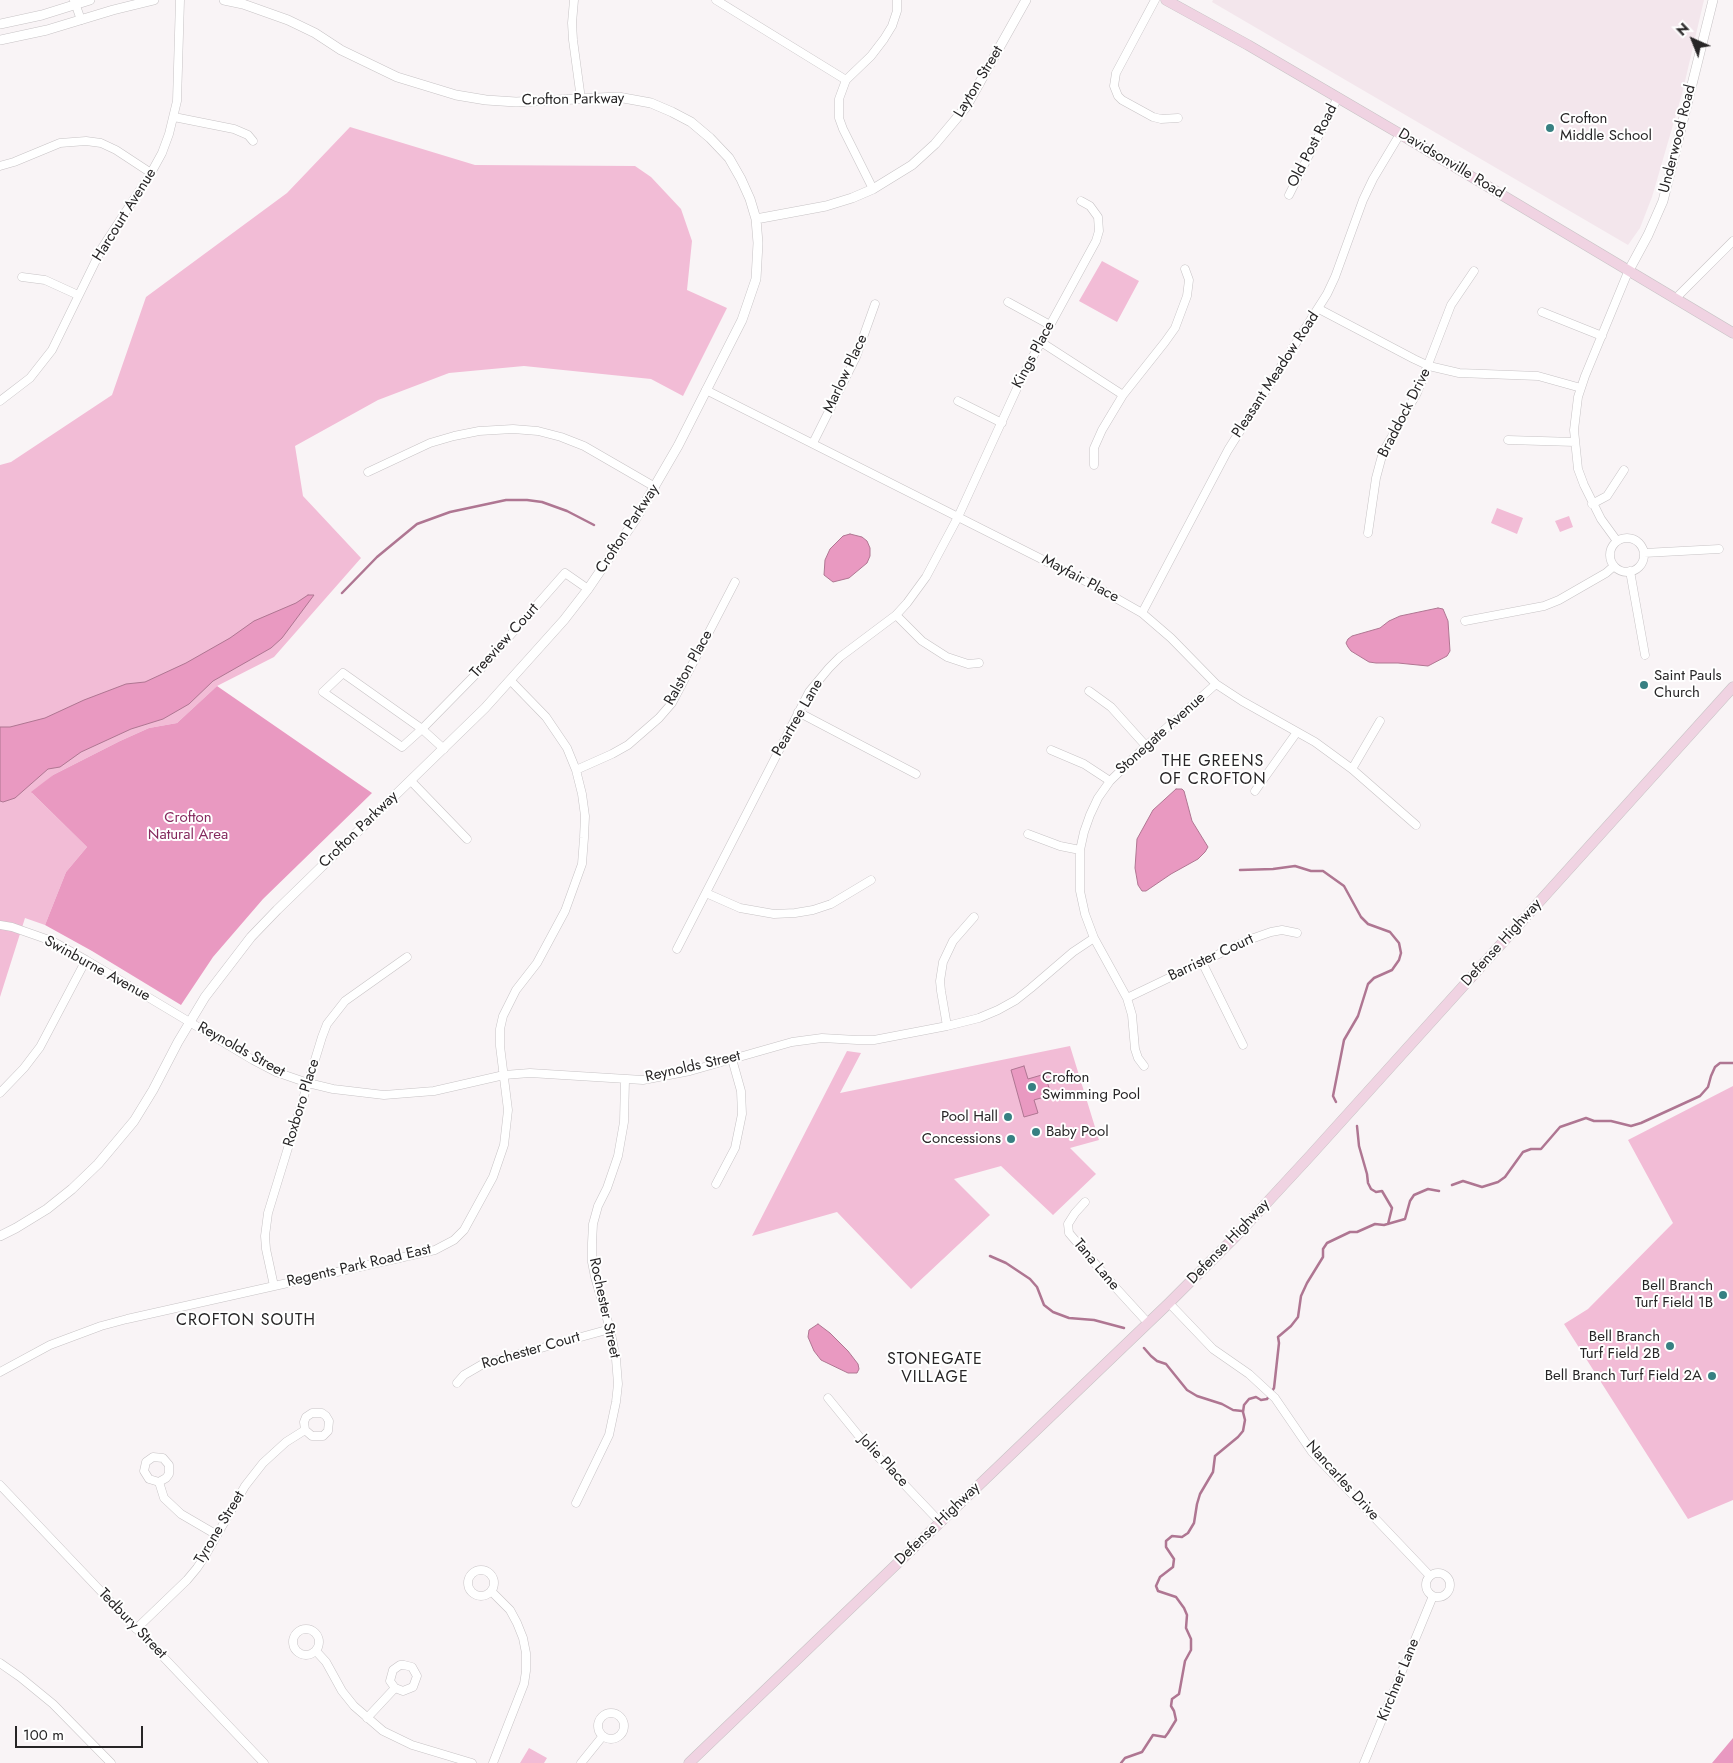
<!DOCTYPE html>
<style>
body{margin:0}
#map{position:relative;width:1733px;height:1763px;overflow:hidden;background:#f9f4f6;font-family:Jost,sans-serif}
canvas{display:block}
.north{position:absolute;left:1668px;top:15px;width:50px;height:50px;-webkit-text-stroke:4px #fff;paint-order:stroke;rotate:316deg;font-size:14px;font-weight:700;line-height:20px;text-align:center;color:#272526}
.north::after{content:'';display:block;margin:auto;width:18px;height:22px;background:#272526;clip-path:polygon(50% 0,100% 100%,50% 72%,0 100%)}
.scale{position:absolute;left:15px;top:1726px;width:128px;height:22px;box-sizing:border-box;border:2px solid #272526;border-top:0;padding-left:6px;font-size:15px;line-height:18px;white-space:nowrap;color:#272526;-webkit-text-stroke:4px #fff;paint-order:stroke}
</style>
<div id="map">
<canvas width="1733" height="1763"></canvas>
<div class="north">N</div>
<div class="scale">100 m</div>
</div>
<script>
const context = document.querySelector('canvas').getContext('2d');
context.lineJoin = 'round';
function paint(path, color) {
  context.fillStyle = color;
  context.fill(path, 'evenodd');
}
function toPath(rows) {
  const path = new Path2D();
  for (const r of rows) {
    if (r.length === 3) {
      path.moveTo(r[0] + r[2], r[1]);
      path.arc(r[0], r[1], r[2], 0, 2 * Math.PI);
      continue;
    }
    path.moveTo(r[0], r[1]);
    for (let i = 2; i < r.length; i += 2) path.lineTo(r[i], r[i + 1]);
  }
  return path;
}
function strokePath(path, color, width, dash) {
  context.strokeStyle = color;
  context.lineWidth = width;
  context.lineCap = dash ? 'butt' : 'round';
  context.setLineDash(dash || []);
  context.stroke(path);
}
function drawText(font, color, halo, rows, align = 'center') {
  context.font = font + ' Jost,sans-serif';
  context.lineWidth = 4;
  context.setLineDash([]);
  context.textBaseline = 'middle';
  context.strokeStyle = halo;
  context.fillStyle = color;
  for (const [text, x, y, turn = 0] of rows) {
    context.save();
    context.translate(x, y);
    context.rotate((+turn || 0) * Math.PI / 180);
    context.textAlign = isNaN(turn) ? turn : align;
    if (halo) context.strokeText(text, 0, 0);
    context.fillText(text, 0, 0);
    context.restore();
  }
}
paint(toPath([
 [1213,0,1704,0,1682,94,1652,197,1640,228,1628,245,1212,2]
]), '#f3e6ec');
paint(toPath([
 [350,127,475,165,635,166,651,177,681,209,692,241,687,290,727,308,683,396,651,379,524,366,449,373,378,400,295,446,303,496,361,558,274,657,217,686,177,723,149,728,120,741,53,775,32,793,87,847,66,872,45,925,25,918,0,997,0,465,11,462,112,395,146,297,287,193],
 [1102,261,1139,281,1117,322,1079,301],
 [1497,508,1523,518,1517,534,1491,523],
 [1569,516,1573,527,1560,532,1555,521],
 [1070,1046,1099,1140,1070,1148,1096,1174,1053,1215,1001,1166,954,1179,990,1215,911,1289,837,1212,752,1236,847,1051,861,1053,840,1093],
 [1733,1086,1733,1500,1688,1519,1564,1324,1588,1309,1673,1223,1628,1140],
 [529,1748,547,1758,544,1763,520,1763]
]), '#f2bcd6');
paint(toPath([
 [217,686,372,793,263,899,213,957,181,1005,92,951,45,925,66,872,87,847,31,792,53,775,120,741,149,728,177,723],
 [1733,1738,1733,1763,1712,1763]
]), '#e999c1');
const water = toPath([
 [850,534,862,537,867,541,870,548,870,556,867,563,849,578,833,582,824,575,825,560,830,549,843,536,850,534],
 [308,595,314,595,282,638,271,648,213,681,189,704,163,719,131,729,81,752,60,767,48,769,15,798,3,802,0,801,0,727,10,727,45,718,84,700,126,684,145,682,186,663,230,638,254,621,296,603,308,595],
 [1438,608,1443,609,1448,621,1450,651,1447,656,1428,666,1398,663,1376,663,1369,662,1351,651,1348,647,1346,643,1348,639,1352,636,1380,628,1389,621,1400,616,1438,608],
 [1176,789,1182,789,1184,791,1192,821,1208,847,1205,852,1198,859,1171,874,1146,891,1142,891,1138,885,1135,868,1137,839,1153,810,1176,789],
 [1024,1066,1028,1079,1045,1074,1051,1095,1034,1100,1038,1113,1024,1117,1011,1070,1024,1066],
 [818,1324,830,1333,848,1351,858,1364,859,1369,857,1373,848,1373,821,1360,814,1351,808,1337,809,1330,818,1324]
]);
paint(water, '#e999c1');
strokePath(water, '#af7692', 1);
strokePath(toPath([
 [342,593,377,557,417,524,450,512,506,500,527,500,542,502,567,511,594,525],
 [1240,870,1273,869,1295,866,1311,871,1323,871,1344,886,1361,917,1368,924,1390,932,1399,943,1401,953,1399,960,1392,970,1374,978,1368,984,1358,1016,1344,1040,1333,1096,1336,1102],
 [1357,1126,1359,1146,1367,1174,1368,1183,1371,1189,1376,1192,1382,1191,1392,1208,1388,1224],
 [1452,1185,1463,1181,1482,1187,1498,1182,1505,1177,1523,1152,1531,1149,1541,1149,1560,1127,1586,1118,1594,1121,1611,1121,1631,1126,1641,1123,1700,1096,1708,1087,1711,1076,1715,1067,1720,1063,1733,1063],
 [990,1256,1006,1263,1030,1279,1037,1287,1044,1305,1053,1312,1069,1318,1094,1320,1124,1328],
 [1144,1348,1151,1356,1157,1361,1166,1364,1187,1390,1197,1396,1222,1404,1233,1410,1242,1411],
 [1121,1763,1125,1758,1142,1752,1153,1735,1165,1737,1168,1733,1176,1720,1174,1711,1171,1706,1172,1699,1179,1694,1185,1661,1191,1650,1191,1639,1186,1628,1187,1615,1184,1608,1176,1597,1158,1591,1156,1586,1160,1577,1173,1567,1174,1559,1166,1547,1166,1541,1172,1536,1182,1537,1188,1533,1194,1523,1197,1504,1200,1494,1213,1472,1215,1456,1238,1437,1243,1431,1245,1420,1243,1412,1244,1405,1249,1399,1256,1397,1261,1400,1267,1399,1274,1388,1279,1343,1278,1337,1291,1326,1298,1317,1301,1296,1307,1283,1323,1257,1323,1249,1327,1243,1350,1232,1357,1232,1375,1224,1384,1225,1405,1219,1410,1201,1414,1195,1428,1189,1439,1191]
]), '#af7692', 2.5);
const minor = toPath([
 [74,0,81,20],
 [574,0,572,23,573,40,581,99],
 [716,0,846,80],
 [1155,0,1116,73,1114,86,1118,96,1122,100,1153,117,1161,119,1178,118],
 [174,117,234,129,248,135,253,141],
 [0,166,14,162,60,143,86,141,101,143,116,150,151,173],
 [873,189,843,129,839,118,839,99,846,80,871,56,884,39,892,26,897,11,897,0],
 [1289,195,1338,97],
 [22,277,45,280,78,295],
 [1675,299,1733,241],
 [1008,302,1050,325],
 [1319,309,1414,359,1429,366,1459,373,1538,376,1581,388],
 [1542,312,1602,336],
 [1041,342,1123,395],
 [706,390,1091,584,1142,613,1171,638,1216,684,1242,701,1315,742,1352,769,1416,825],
 [0,401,30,378,52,350,102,248,151,173,162,153,169,134,177,101,180,0],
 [958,401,1002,423],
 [1508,440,1575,442],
 [813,443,856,357,875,304],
 [1094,465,1094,448,1102,430,1123,395,1165,342,1175,328,1187,296,1189,280,1185,269],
 [368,472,430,443,454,436,479,431,513,429,538,431,561,437,584,446,655,487],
 [1592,504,1607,496,1624,470],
 [1368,533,1376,478,1383,452,1417,393,1451,305,1474,271],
 [1627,555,17],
 [1617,541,1601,519,1584,485,1578,469,1574,430,1578,397,1585,376,1628,272],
 [1644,553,1719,549],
 [1630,571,1645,655],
 [1142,613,1228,450,1327,294,1335,277,1363,200,1373,179,1400,134],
 [896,615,922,641,947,657,968,664,979,663],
 [1465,621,1544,606,1559,600,1606,573,1614,566],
 [1089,691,1111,707,1146,746],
 [798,712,916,774],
 [444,749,422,729,343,673,323,692,402,747,422,729,477,673,565,573,588,589],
 [1051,750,1084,764,1110,781],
 [1352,769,1380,721],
 [576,770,612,754,628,745,659,718,672,703,681,686,735,582],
 [411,781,467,839],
 [1255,791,1297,732],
 [1028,834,1060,846,1080,850],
 [706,893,740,908,774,914,795,913,813,910,831,904,871,880],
 [0,925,12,927,52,941,86,960,253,1060,276,1072,308,1083,333,1089,384,1095,434,1091,504,1075,530,1073,643,1080,690,1071,792,1042,822,1038,857,1040,874,1040,947,1026,979,1018,998,1010,1016,1000,1031,988,1073,952,1094,938],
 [677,949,809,692,829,668,840,657,896,615,907,603,926,577,958,517,1024,373,1096,241,1099,231,1098,217,1090,206,1081,201],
 [1202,962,1243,1045],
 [1127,998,1248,940,1271,932,1282,930,1297,933],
 [947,1026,941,991,940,981,943,962,953,941,974,917],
 [1144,1066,1138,1058,1135,1049,1132,1015,1127,998,1094,938,1085,914,1080,891,1080,850,1084,832,1090,815,1098,798,1110,781,1146,746,1216,684],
 [0,1093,24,1068,40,1047,86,960],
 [716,1184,735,1148,742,1114,741,1091,732,1059],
 [1085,1202,1075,1213,1068,1224,1069,1233,1116,1288,1148,1323],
 [274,1286,266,1249,265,1236,268,1213,322,1037,327,1024,345,1001,407,957],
 [1169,1303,1213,1349,1249,1374,1275,1398,1312,1452,1430,1576],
 [0,1372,50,1345,101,1326,127,1319,435,1250,454,1240,464,1230,493,1177,504,1145,508,1110,500,1046,500,1029,503,1016,516,990,537,963,565,911,582,864,584,838,585,816,582,794,576,770,567,748,546,717,511,681],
 [457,1383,464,1375,483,1364,610,1329],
 [828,1398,863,1441,940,1522],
 [159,1482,149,1479,144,1471,146,1462,153,1457,163,1458,169,1465,169,1474,166,1478,159,1482,164,1498,181,1514,217,1535],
 [0,1485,264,1763],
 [576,1503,609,1435,616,1402,618,1384,616,1359,610,1329,595,1277,592,1262,592,1243,593,1224,598,1206,607,1188,618,1156,624,1122,625,1080],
 [481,1583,13],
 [1438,1585,12],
 [492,1592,510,1610,517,1623,523,1638,526,1653,526,1671,524,1684,493,1763],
 [306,1642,13],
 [136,1629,187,1580,197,1568,205,1556,245,1486,263,1463,286,1442,305,1430,312,1436,323,1436,328,1431,329,1421,326,1416,322,1413,312,1413,306,1417,304,1422,305,1430],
 [316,1651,326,1662,342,1691,354,1706,383,1731,412,1745,472,1763],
 [0,1663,20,1677,53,1704,111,1763],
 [611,1726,13],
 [367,1718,395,1688,403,1691,413,1687,417,1676,412,1667,404,1665,400,1665,393,1670,390,1681,395,1688],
 [581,1763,602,1737],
 [1364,1763,1433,1596]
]);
const tertiary = toPath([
 [0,24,42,15,90,0],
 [0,40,47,30,113,10,154,0],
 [756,219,826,206,852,198,873,189,912,165,935,144,966,107,1026,0],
 [1628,272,1648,235,1663,201,1713,0],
 [0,1236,16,1228,47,1209,72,1189,98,1164,134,1121,153,1090,178,1042,205,997,251,937,277,910,485,708,564,620,588,589,635,520,678,446,742,320,756,279,758,243,756,219,750,199,741,179,729,158,710,138,691,122,672,112,651,103,618,97,516,102,486,100,456,95,397,77,341,50,315,33,288,20,243,4,224,0]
]);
const secondary = toPath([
 [1166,0,1248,45,1400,134,1733,333],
 [689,1763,1169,1303,1236,1236,1310,1156,1733,687]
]);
strokePath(minor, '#c7c3c5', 9);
strokePath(tertiary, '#c7c3c5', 10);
strokePath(secondary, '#c7c3c5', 11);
strokePath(minor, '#fff', 8);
strokePath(tertiary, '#fff', 9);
strokePath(secondary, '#f0d3e2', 10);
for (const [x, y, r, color] of [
 [1550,128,5,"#378082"],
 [1644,685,5,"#378082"],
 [1032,1087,5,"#378082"],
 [1008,1117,5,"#378082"],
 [1036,1132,5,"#378082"],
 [1011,1139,5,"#378082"],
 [1723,1295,5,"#378082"],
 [1670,1346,5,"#378082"],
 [1712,1376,5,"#378082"]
]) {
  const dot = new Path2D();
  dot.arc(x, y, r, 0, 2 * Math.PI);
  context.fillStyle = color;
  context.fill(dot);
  strokePath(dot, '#fff', 2);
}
drawText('15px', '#272526', '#fff', [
 ["Layton Street",979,82,-59],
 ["Crofton Parkway",573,100,-1],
 ["Underwood Road",1678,139,-76],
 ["Old Post Road",1313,146,-63],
 ["Davidsonville Road",1451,164,31],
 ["Harcourt Avenue",125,215,-58],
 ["Kings Place",1034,355,-62],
 ["Marlow Place",846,374,-65],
 ["Pleasant Meadow Road",1276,375,-57],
 ["Braddock Drive",1405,413,-63],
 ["Crofton Parkway",628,529,-57],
 ["Mayfair Place",1080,579,28],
 ["Treeview Court",505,641,-48],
 ["Ralston Place",689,668,-61],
 ["Peartree Lane",798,718,-60],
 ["Stonegate Avenue",1161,734,-42],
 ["Crofton Parkway",359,830,-44],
 ["Defense Highway",1502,943,-48],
 ["Barrister Court",1211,958,-25],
 ["Swinburne Avenue",97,969,29],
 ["Reynolds Street",241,1050,29],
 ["Reynolds Street",693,1067,-13],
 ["Roxboro Place",302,1103,-73],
 ["Defense Highway",1229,1242,-46],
 ["Tana Lane",1096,1265,50],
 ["Regents Park Road East",359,1266,-13],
 ["Rochester Street",604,1308,78],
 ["Rochester Court",531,1351,-16],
 ["Jolie Place",883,1461,47],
 ["Nancarles Drive",1342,1481,48],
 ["Defense Highway",938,1524,-44],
 ["Tyrone Street",220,1528,-59],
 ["Tedbury Street",132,1624,46],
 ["Kirchner Lane",1399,1680,-68]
]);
drawText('15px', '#272526', '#fff', [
 ["Crofton",1560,119,"left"],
 ["Middle School",1560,136,"left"],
 ["Saint Pauls",1654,676,"left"],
 ["Church",1654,693,"left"],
 ["Crofton",1042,1078,"left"],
 ["Swimming Pool",1042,1095,"left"],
 ["Pool Hall",998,1117],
 ["Baby Pool",1046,1132,"left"],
 ["Concessions",1001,1139],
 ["Bell Branch",1713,1286],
 ["Turf Field 1B",1713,1303],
 ["Bell Branch",1660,1337],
 ["Turf Field 2B",1660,1354],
 ["Bell Branch Turf Field 2A",1702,1376]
], 'right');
drawText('15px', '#852a5e', '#fff', [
 ["Crofton",188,818],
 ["Natural Area",188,835]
]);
context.letterSpacing = '1px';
drawText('16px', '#272526', '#fff', [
 ["THE GREENS",1213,762],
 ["OF CROFTON",1213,780],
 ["CROFTON SOUTH",246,1321],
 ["STONEGATE",935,1360],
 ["VILLAGE",935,1378]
]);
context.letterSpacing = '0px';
</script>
